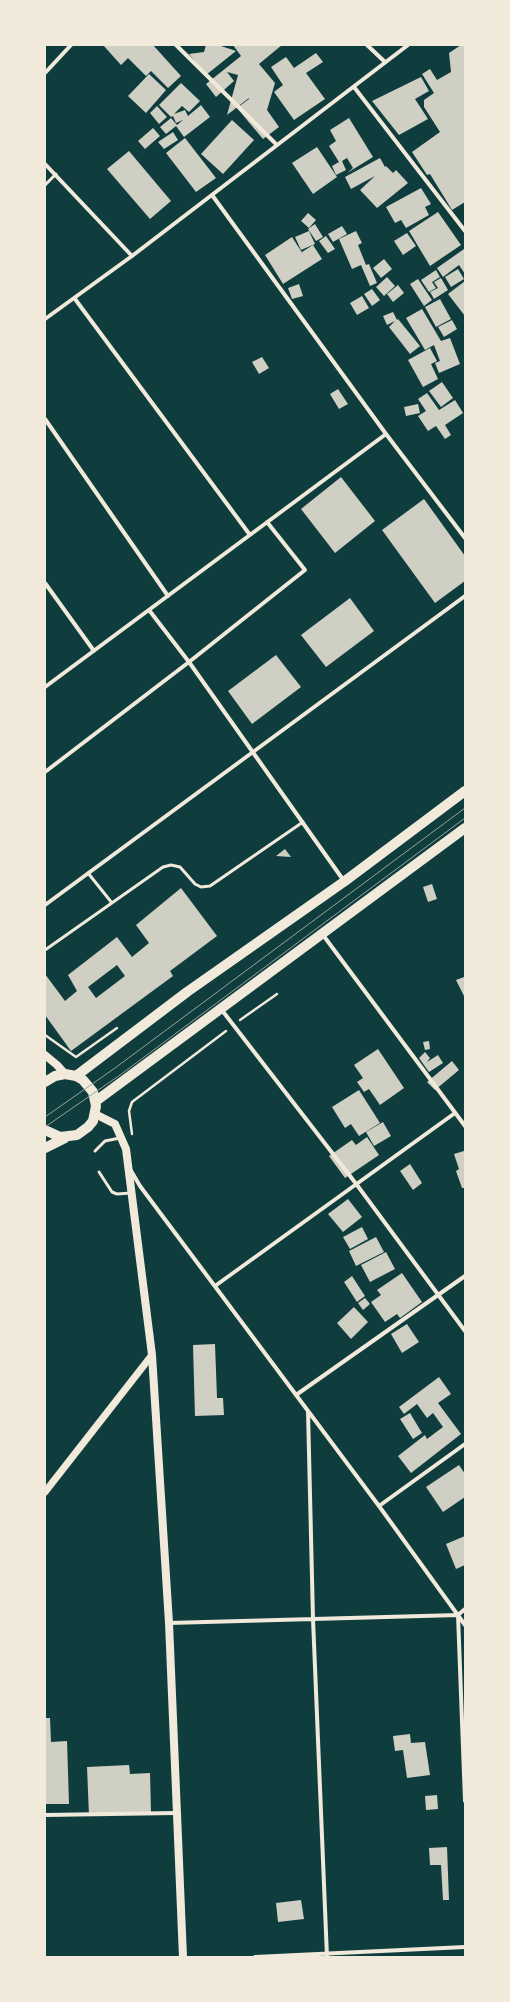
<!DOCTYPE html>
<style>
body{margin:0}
#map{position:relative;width:510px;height:2002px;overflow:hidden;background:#0f3d3e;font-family:"Archivo Narrow",sans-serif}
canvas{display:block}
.frame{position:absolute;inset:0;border:46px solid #f1e9da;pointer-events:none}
</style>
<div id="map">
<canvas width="510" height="2002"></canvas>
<div class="frame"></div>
</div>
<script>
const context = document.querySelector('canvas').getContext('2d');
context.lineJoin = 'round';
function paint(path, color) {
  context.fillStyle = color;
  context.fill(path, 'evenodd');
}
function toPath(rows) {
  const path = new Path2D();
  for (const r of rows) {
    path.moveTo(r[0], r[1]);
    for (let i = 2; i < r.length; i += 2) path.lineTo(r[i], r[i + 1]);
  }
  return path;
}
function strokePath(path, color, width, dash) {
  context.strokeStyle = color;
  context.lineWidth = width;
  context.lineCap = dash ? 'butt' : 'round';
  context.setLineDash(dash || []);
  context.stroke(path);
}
paint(toPath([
 [103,45,153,45,181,76,168,88,151,71,146,76,128,58,121,65],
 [206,45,218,45,236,51,206,75,189,54,204,52],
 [233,45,282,45,259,64,275,83,267,110,279,127,263,139,237,108,249,99,249,98,227,115,238,75,227,72,234,81,216,97,206,84,241,56],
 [461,45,465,45,465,202,452,210,430,174,427,175,412,152,440,132,424,107,424,100,434,93,422,74,430,69,437,80,451,72,449,53],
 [316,53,323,62,306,73,325,99,294,120,274,92,283,85,271,67,286,57,294,68],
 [149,74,166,90,146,113,128,96],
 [421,77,429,91,415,99,428,119,399,135,372,101],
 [181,83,200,101,189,112,182,106,174,114,185,110,188,116,201,105,210,117,184,137,176,126,166,134,160,127,171,118,177,125,183,120,176,123,173,116,171,117,159,105],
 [157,106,167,117,159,124,150,113],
 [349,118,373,157,347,173,353,168,347,158,342,161,346,170,336,175,332,166,339,162,329,146,336,141,330,130],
 [232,120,254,140,223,174,201,154],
 [153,128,160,136,145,149,138,141],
 [173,132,178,140,164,149,158,142],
 [185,138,216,178,196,192,166,153],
 [317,147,337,177,313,194,292,163],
 [129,151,171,201,150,219,107,169],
 [380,158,385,167,386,166,393,173,396,170,408,183,377,208,360,190,375,176,351,189,345,177],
 [421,188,431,204,425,207,429,215,406,228,401,220,395,223,386,207],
 [438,212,461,245,430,266,409,231],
 [308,213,316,220,309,228,301,221],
 [315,224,323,237,316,241,308,229],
 [342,226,347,234,333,242,328,234],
 [309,231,315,244,301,250,295,237],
 [356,231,362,243,358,245,366,265,369,264,377,283,370,286,361,265,352,269,339,239],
 [407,233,416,246,403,255,394,241],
 [326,236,335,249,328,253,319,241],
 [292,237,303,254,302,252,313,245,322,259,283,284,265,255],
 [464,249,465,274,459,265,443,277,437,268],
 [384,259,392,269,381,278,373,268],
 [458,269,464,279,451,287,445,277],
 [436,270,440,277,432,282,436,288,429,292,421,280],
 [387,277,395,286,384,296,376,287],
 [441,278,448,290,434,299,430,292,438,288,434,282],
 [418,279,432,300,424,306,410,284],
 [465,281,465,316,448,294],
 [299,284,303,296,292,299,288,288],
 [398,285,404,293,393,302,387,294],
 [372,289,380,300,372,306,364,294],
 [362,296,369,308,357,315,350,303],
 [440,299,451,319,436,327,425,307],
 [422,309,441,341,450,338,460,364,439,373,435,363,440,361,434,345,425,350,406,318],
 [393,312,397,320,398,319,420,346,410,354,389,327,395,321,387,325,383,316],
 [452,320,457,329,444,337,438,327],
 [430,348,437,361,431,364,438,379,423,387,408,360],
 [262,357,269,368,259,374,252,362],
 [442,382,453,398,441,407,429,391],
 [338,389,348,404,339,409,330,394],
 [427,393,439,410,455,400,463,413,445,425,451,435,445,439,436,426,428,431,418,416,426,411,418,399],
 [418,404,420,413,406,416,404,407],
 [341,477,375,521,335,553,301,509],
 [424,499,465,556,465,581,435,603,382,530],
 [350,598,374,631,326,667,301,635],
 [276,655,301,687,252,724,228,691],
 [285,849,291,857,276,856],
 [432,884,437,899,428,902,423,887],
 [181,888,217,936,170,971,173,976,71,1051,45,1015,45,974,65,1001,77,991,68,975,117,937,132,957,149,943,136,925],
 [117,965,125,976,96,998,88,987],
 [464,977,465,980,465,998,456,980],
 [429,1041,430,1049,425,1050,423,1042],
 [378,1049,404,1088,380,1105,369,1089,364,1092,357,1082,363,1078,354,1065],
 [425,1052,430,1058,427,1062,438,1055,443,1063,429,1072,419,1058],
 [452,1061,459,1070,435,1090,427,1082],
 [359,1090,380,1123,359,1136,351,1124,345,1128,332,1107],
 [383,1122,391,1136,374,1146,366,1132],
 [367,1137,379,1155,345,1178,329,1156,352,1140,356,1145],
 [464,1151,465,1188,462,1188,456,1171,459,1169,454,1154],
 [410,1164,422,1183,413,1190,400,1171],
 [348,1199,362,1217,343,1232,328,1214],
 [362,1227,368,1239,350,1249,343,1237],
 [376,1237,384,1252,356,1266,349,1251],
 [386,1252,395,1269,370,1282,361,1265],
 [402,1273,422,1302,400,1318,397,1314,385,1322,371,1302,381,1295,377,1290],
 [352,1276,365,1296,357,1302,344,1282],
 [365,1298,370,1304,363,1310,358,1303],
 [354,1307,368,1322,351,1339,337,1323],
 [407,1324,419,1342,402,1353,391,1334],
 [215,1344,217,1398,223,1398,224,1415,195,1416,193,1345],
 [439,1377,451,1394,438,1403,461,1434,411,1473,398,1456,425,1435,427,1439,443,1427,433,1413,427,1418,417,1404,404,1414,399,1407],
 [410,1413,422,1433,413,1439,400,1419],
 [459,1465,465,1474,465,1497,443,1512,426,1487],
 [465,1536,465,1565,456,1569,446,1544],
 [45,1718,50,1718,51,1742,67,1741,69,1804,45,1804],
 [410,1734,411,1743,425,1742,430,1775,407,1778,403,1750,395,1751,393,1736],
 [129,1765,130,1774,150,1773,151,1812,89,1816,87,1767],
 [437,1795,438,1809,426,1810,425,1796],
 [447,1847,449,1900,443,1900,441,1865,430,1865,429,1848],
 [301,1900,304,1919,278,1922,276,1903]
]), '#cfcfc3');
strokePath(toPath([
 [240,1020,277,994],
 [45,1035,76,1057,117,1028],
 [132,1134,129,1111,132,1102,226,1031]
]), '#f1e9da', 2.5);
strokePath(toPath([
 [45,185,56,174],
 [88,873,112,903],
 [45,950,163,867,171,865,180,867,195,884,201,887,210,886,303,822],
 [95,1151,105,1141,120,1138],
 [99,1172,112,1192,117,1194,131,1193]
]), '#f1e9da', 3);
strokePath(toPath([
 [176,45,277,145],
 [367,45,385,62],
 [45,73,71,45],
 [354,87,465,231],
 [45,164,132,256],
 [212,195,386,434,465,538],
 [75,299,250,535],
 [45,319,132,256,408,45],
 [45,419,168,596],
 [45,583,94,651],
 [149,610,189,662,344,881],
 [45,687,386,434],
 [45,772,189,662,305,570,267,522],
 [45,905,465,596],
 [323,935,465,1126],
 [221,1009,357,1185,465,1331],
 [130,1169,140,1186,379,1506,465,1625],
 [215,1286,455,1113],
 [296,1395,465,1276],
 [308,1411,313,1619,327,1957],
 [379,1506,465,1444],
 [458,1615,465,1801],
 [169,1623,458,1615,465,1609],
 [45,1815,176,1813],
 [255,1957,465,1947]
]), '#f1e9da', 4);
strokePath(toPath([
 [45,1492,152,1355]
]), '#f1e9da', 7);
strokePath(toPath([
 [45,1055,57,1065,65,1074],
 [95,1114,115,1124,126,1149,152,1355,169,1623,183,1957]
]), '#f1e9da', 8);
strokePath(toPath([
 [76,1076,187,992,345,881,465,791],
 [45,1082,55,1076,65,1074,76,1076,83,1080,93,1092,96,1106,93,1121,88,1127,77,1135,60,1137,45,1130],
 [96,1101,465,828],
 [45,1148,65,1138]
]), '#f1e9da', 10);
strokePath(toPath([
 [45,1117,115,1068,465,808],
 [45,1127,120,1075,465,818]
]), '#97a49c', 1);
</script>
